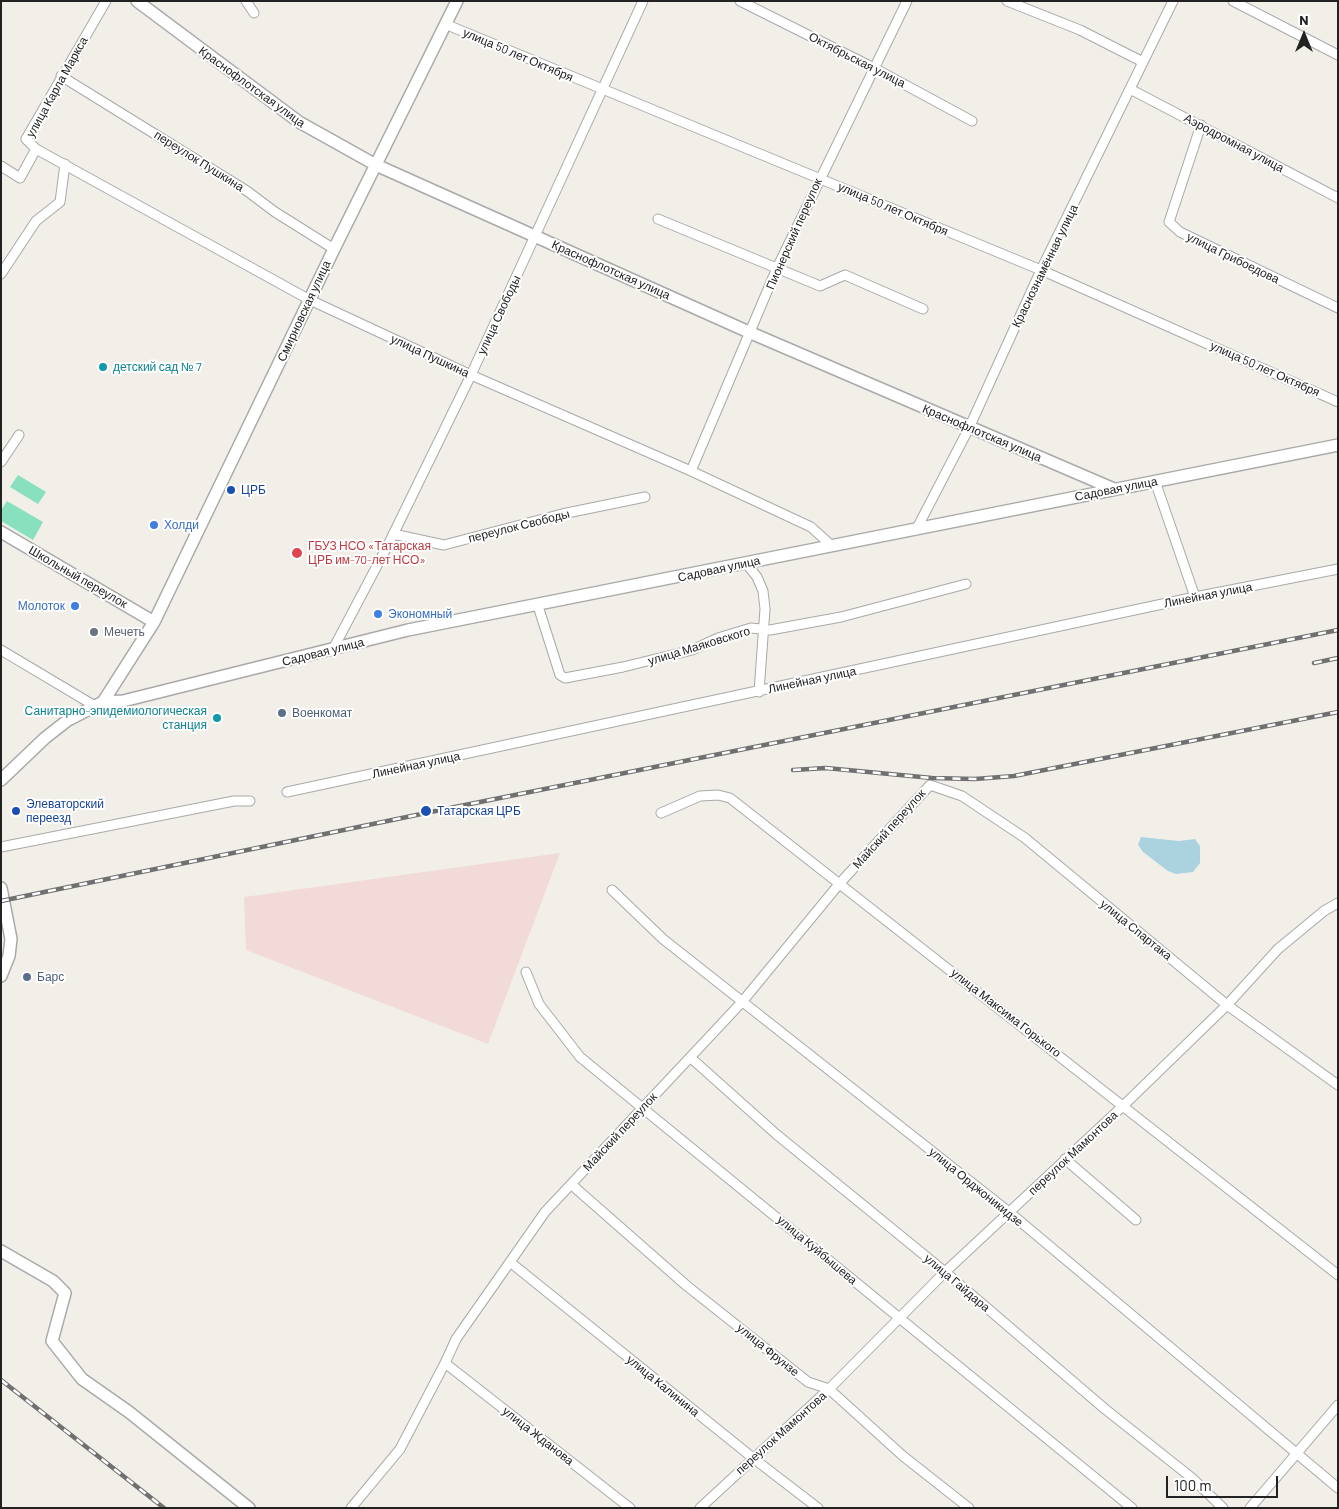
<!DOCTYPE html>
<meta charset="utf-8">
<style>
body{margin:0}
#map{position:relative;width:1339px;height:1509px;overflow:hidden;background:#f2efe9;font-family:Barlow,sans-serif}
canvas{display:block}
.frame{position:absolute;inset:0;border:2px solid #222;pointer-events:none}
.north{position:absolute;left:1279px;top:10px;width:50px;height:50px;-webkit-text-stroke:4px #fff;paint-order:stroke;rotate:0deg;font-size:14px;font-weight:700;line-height:20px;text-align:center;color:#222}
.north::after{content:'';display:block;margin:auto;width:18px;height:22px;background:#222;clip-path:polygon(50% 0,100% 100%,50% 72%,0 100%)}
.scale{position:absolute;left:1166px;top:1476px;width:112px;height:22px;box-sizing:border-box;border:2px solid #222;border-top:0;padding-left:6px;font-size:15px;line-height:18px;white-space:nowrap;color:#222;-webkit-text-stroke:4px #fff;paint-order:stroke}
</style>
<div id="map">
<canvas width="1339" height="1509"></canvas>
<div class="frame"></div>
<div class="north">N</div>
<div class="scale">100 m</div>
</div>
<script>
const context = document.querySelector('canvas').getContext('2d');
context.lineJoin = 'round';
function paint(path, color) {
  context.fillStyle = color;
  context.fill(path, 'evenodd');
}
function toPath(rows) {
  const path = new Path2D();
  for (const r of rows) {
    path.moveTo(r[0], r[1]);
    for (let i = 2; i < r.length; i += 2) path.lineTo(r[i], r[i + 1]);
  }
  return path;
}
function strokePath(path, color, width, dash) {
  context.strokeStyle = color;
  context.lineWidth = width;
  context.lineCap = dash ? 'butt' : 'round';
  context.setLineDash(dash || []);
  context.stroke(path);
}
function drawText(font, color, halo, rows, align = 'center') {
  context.font = font + ' Barlow,sans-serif';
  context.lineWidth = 4;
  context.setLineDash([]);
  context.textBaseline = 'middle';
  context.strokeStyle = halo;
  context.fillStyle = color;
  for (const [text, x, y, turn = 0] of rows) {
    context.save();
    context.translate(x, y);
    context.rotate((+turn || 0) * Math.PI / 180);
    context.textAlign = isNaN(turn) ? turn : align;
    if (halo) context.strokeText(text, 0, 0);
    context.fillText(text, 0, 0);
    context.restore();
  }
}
paint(toPath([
 [560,853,488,1044,246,950,244,897]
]), '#f2dad9');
paint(toPath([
 [18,475,46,492,38,504,10,487],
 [7,501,43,522,33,540,1,521,1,510]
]), '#88e0be');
paint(toPath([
 [1141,837,1179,841,1195,839,1200,846,1200,863,1193,872,1176,874,1168,871,1143,852,1138,845]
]), '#aad3df');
const minor = toPath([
 [246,1,254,13],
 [740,1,874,68,972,121],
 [1007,1,1080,30,1143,62],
 [1233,1,1338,55],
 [445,24,1041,270,1338,402],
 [61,76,247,191,275,212,334,249],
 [1130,89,1338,198],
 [1201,125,1169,222,1180,232,1338,308],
 [36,149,310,300,471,375,691,471,811,527,832,546],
 [1,166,20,178,36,149,26,139,106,1],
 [658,219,820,286,845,275,923,309],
 [1,274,36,221,60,202,65,164],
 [1,462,19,435],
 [691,471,777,268,907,1],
 [1155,481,1195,597],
 [916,530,969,428,1041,270,1173,1],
 [393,534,444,545,562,514,645,497],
 [746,563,757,577,763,591,765,609,759,692],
 [538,606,560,675,565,678,623,667,692,650,718,638,751,628,770,630,841,617,966,584],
 [1,650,95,706],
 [332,651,389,543,471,375,643,1],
 [287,792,1195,597,1338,569],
 [661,813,700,796,718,795,730,798,1338,1275],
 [1,847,234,801,250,801],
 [612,890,663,939,1009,1212,1338,1488],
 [526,972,539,1004,580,1057,1132,1508],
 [691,1058,776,1134,945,1272,1105,1409,1192,1478,1223,1508],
 [1065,1159,1136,1220],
 [572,1185,687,1286,808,1382,829,1389,903,1456,969,1508],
 [510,1262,753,1458,818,1508],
 [445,1363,630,1508],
 [351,1508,400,1449,445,1363,456,1339,545,1212,742,1002,840,883,930,785,962,796,1025,838,1227,1005,1338,1085],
 [700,1508,829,1389,945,1272,1124,1105,1227,1005,1278,949,1324,911,1338,903],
 [1250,1508,1338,1405]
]);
const tertiary = toPath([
 [137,1,299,122,376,165,751,333,1114,489],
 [1,532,154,622],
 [103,702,123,701,408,630,1338,445],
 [1,780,45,738,68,720,103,702,154,622,334,249,457,1],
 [1,888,11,939,9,956,1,976],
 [1,1251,53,1281,65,1293,52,1341,82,1379,129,1412,249,1508]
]);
strokePath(minor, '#a9a9a9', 11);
strokePath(tertiary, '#a9a9a9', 14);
strokePath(minor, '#fff', 9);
strokePath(tertiary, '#fff', 11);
const rail = toPath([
 [1314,663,1338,658],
 [793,770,826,768,932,778,975,779,1014,776,1338,712],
 [1,901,455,807,1338,630],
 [1,1380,164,1508]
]);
strokePath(rail, '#707070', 4.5);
strokePath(rail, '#fff', 2.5, [8]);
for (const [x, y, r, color] of [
 [103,367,5,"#0f9aa8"],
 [231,490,5,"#1a4fb4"],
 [154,525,5,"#3f7fe0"],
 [297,553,6,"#e0444e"],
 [75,606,5,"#3f7fe0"],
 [378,614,5,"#3f7fe0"],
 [94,632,5,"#6b7280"],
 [282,713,5,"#5c6f8a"],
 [217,718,5,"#0f9aa8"],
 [16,811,5,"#1a4fb4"],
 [426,811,6,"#1a4fb4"],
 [27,977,5,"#5c6f8a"]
]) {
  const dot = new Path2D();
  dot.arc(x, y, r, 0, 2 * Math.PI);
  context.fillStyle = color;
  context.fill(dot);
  strokePath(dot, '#fff', 2);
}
drawText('12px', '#222', '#fff', [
 ["улица 50 лет Октября",518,55,23],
 ["Октябрьская улица",857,60,27],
 ["улица Карла Маркса",57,87,-61],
 ["Краснофлотская улица",252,87,36],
 ["Аэродромная улица",1234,143,28],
 ["переулок Пушкина",199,161,32],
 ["улица 50 лет Октября",893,209,23],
 ["Пионерский переулок",794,234,-66],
 ["улица Грибоедова",1233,258,26],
 ["Краснознамённая улица",1045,266,-64],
 ["Краснофлотская улица",611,270,24],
 ["Смирновская улица",304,311,-65],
 ["улица Свободы",499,315,-65],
 ["улица Пушкина",430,356,25],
 ["улица 50 лет Октября",1265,369,24],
 ["Краснофлотская улица",982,433,23],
 ["Садовая улица",1116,489,-11],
 ["переулок Свободы",519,526,-14],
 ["Садовая улица",719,569,-12],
 ["Школьный переулок",78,577,30],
 ["Линейная улица",1208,595,-11],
 ["улица Маяковского",699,646,-17],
 ["Садовая улица",323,652,-14],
 ["Линейная улица",812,680,-12],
 ["Линейная улица",416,765,-12],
 ["Майский переулок",889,829,-48],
 ["улица Спартака",1136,930,39],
 ["улица Максима Горького",1006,1013,38],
 ["Майский переулок",620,1132,-47],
 ["переулок Мамонтова",1073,1153,-43],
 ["улица Орджоникидзе",976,1187,39],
 ["улица Куйбышева",817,1250,40],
 ["улица Гайдара",957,1283,40],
 ["улица Фрунзе",768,1350,39],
 ["улица Калинина",663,1386,39],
 ["переулок Мамонтова",781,1433,-42],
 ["улица Жданова",538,1436,38]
]);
drawText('12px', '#0d838f', '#fff', [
 ["детский сад № 7",113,367],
 ["Санитарно-эпидемиологическая",207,711,"right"],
 ["станция",207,725,"right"]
], 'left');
drawText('12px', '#164399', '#fff', [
 ["ЦРБ",241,490],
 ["Элеваторский",26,804],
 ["переезд",26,818],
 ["Татарская ЦРБ",437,811]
], 'left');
drawText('12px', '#366cbe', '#fff', [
 ["Холди",164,525],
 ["Молоток",65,606,"right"],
 ["Экономный",388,614]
], 'left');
drawText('12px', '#be3a42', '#fff', [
 ["ГБУЗ НСО «Татарская",308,546],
 ["ЦРБ им-70-лет НСО»",308,560]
], 'left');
drawText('12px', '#5b616d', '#fff', [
 ["Мечеть",104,632]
], 'left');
drawText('12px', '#4e5e75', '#fff', [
 ["Военкомат",292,713],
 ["Барс",37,977]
], 'left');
</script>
